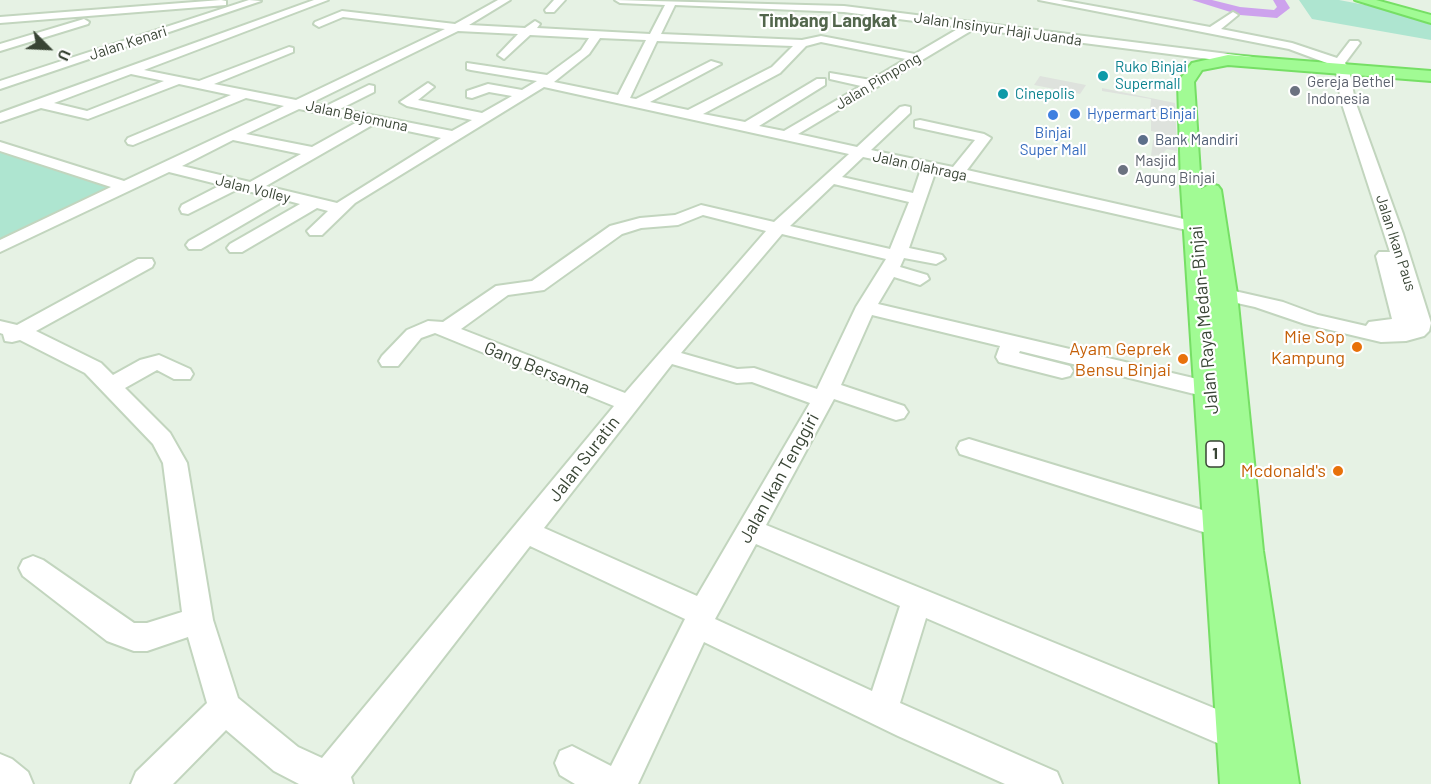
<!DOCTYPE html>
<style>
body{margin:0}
#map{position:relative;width:1431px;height:784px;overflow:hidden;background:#e6f2e4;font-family:Barlow,sans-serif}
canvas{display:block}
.north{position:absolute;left:18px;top:18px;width:60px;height:60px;-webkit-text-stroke:4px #fff;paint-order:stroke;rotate:114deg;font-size:16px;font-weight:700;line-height:24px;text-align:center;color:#384434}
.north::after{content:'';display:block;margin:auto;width:21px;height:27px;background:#384434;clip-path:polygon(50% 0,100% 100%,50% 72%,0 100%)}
</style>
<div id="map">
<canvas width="1431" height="784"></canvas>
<div class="north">U</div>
</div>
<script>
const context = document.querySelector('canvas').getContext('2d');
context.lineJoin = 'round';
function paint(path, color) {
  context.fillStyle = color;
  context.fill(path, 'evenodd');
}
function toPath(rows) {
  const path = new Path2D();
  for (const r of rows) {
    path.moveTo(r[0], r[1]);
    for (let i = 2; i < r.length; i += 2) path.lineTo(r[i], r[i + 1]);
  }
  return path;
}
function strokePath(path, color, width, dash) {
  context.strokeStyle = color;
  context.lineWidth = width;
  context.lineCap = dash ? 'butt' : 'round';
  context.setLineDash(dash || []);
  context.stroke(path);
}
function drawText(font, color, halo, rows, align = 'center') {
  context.font = font + ' Barlow,sans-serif';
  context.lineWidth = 4.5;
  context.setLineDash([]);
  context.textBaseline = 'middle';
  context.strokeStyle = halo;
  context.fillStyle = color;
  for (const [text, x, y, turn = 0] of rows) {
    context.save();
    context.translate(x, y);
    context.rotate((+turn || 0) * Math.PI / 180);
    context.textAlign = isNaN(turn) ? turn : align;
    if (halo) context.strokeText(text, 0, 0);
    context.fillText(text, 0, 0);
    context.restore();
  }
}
paint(toPath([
 [1299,0,1339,0,1392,10,1431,25,1431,40,1312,19],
 [0,152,120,187,0,243]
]), '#aee5d0');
paint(toPath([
 [1040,76,1086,85,1080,94,1034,85],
 [1102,88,1175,103,1177,151,1167,149,1161,155,1151,156,1153,140,1160,140,1162,133,1151,131,1151,118,1160,118,1160,113,1150,110,1151,99,1102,91]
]), '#dee2dd');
paint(toPath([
 [1192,0,1212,0,1240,7,1274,10,1277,7,1273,0,1285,0,1290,8,1277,18,1240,15,1192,0]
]), '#cda2ed');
const minor = toPath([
 [221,0,226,1,226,5,0,23,0,17,221,0],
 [249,0,261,1,0,89,0,81,249,0],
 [314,0,328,0,144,70,199,81,289,47,293,48,293,52,214,84,296,100,445,29,343,17,319,27,314,24,315,22,342,11,455,24,498,0,510,0,469,25,525,28,535,21,540,24,537,28,650,34,665,5,620,3,615,0,844,6,1252,57,1252,63,1248,64,974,29,798,134,857,147,900,107,905,106,910,107,910,113,871,150,953,167,975,140,915,127,915,121,920,120,984,134,991,138,967,170,1219,227,1222,231,1213,236,935,173,909,248,942,255,945,259,936,264,904,258,900,267,927,275,929,279,920,285,894,277,878,304,1223,385,1231,388,1234,393,1231,398,1223,401,1020,351,1019,353,1070,366,1073,371,1070,376,1062,378,999,362,996,357,1000,346,872,315,841,385,904,406,908,412,904,418,896,420,834,399,766,525,1248,722,1253,734,1248,746,1236,751,926,618,900,703,1057,772,1062,784,1005,784,898,736,704,642,638,784,575,784,560,775,555,763,560,751,572,746,611,766,685,619,530,546,351,777,353,784,299,784,274,771,226,730,173,784,131,784,136,772,207,703,188,637,147,651,134,651,107,641,23,576,19,568,23,560,33,556,43,560,134,623,147,623,182,612,163,463,153,444,85,373,20,340,12,342,5,341,3,334,0,333,0,321,17,325,138,259,152,259,154,263,152,267,36,331,101,363,113,375,140,360,159,355,190,369,193,374,190,379,174,379,157,370,125,388,170,433,187,463,213,620,238,698,298,747,322,758,614,406,435,333,421,338,398,366,382,366,379,361,382,356,407,330,428,321,443,322,496,286,532,281,610,226,640,218,675,215,701,205,774,222,849,154,544,87,355,203,322,235,310,235,307,231,328,211,317,208,242,252,230,252,227,248,230,244,300,204,285,200,201,249,189,249,186,245,189,241,269,196,238,189,188,214,182,213,180,209,182,205,221,185,169,172,0,252,0,240,111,187,0,151,0,142,124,181,284,106,246,98,133,145,128,144,126,141,128,138,231,95,179,84,88,119,41,108,0,122,0,113,314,0],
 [675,5,844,12,961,27,915,54,821,36,802,40,661,34,675,5],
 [458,31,518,34,498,55,504,59,530,35,589,38,581,50,547,75,467,63,467,69,471,70,537,81,522,90,488,84,467,91,467,97,472,98,489,92,512,96,482,113,418,100,434,87,428,83,400,102,407,106,472,120,452,131,340,109,374,92,374,86,369,85,326,106,311,103,458,31],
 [600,38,646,40,618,95,554,82,589,54,600,38],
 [657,41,709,43,793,46,772,67,688,110,650,102,721,64,711,61,636,99,630,98,657,41],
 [821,42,906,59,871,80,830,73,830,79,861,86,784,131,759,126,825,85,825,79,817,79,745,122,703,114,780,73,806,46,821,42],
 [131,74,164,81,87,111,54,103,131,74],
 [299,109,359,121,312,147,246,134,299,109],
 [374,124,441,138,337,203,266,186,374,124],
 [233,140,301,154,250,182,182,166,233,140],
 [863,157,921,169,913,193,842,177,863,157],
 [834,184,909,202,890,249,790,226,834,184],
 [703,215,766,231,625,393,461,329,508,295,544,290,622,234,641,228,678,225,703,215],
 [782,234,886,259,856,307,817,389,754,368,737,369,681,353,782,234],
 [672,364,737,383,752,382,810,403,697,596,544,528,672,364],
 [756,544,900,606,872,691,715,619,756,544],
 [554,0,565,0,554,12,546,12,545,10,554,0],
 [1039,0,1060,0,1210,27,1233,12,1238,15,1221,29,1292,43,1337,58,1350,41,1358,41,1360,43,1345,63,1349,68,1355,101,1403,234,1431,323,1429,331,1424,336,1406,341,1381,342,1305,324,1255,307,1201,295,1198,291,1208,285,1283,302,1318,315,1366,326,1369,322,1392,319,1376,256,1379,252,1390,252,1341,101,1335,66,1289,49,1039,0],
 [84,19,89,22,88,24,0,51,0,44,84,19],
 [969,439,1222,516,1231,519,1235,527,1231,535,1222,538,960,454,957,448,960,442,969,439],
 [0,754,12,759,28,772,33,784,0,784,0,754]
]);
const major = toPath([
 [1355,0,1376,0,1431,15,1431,23,1355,0],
 [1228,55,1431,71,1431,81,1228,65,1202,70,1194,82,1201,189,1211,184,1218,186,1221,190,1237,294,1263,551,1299,784,1220,784,1181,186,1178,82,1192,63,1228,55]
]);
strokePath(minor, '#c2d5be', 4);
strokePath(major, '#76df65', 4);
paint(minor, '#fff');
paint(major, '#a1fb94');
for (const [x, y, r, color] of [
 [1103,76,6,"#0f9aa8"],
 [1295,91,6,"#6b7280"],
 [1003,94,6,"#0f9aa8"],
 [1075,114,6,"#3f7fe0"],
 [1053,115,6,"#3f7fe0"],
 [1143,140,6,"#5c6f8a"],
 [1123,170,6,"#6b7280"],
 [1357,347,6,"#e8710a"],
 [1183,359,6,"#e8710a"],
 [1338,471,6,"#e8710a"]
]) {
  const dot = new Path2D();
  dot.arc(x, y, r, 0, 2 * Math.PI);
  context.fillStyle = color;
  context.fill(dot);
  strokePath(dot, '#fff', 2);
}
drawText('15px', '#384434', '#fff', [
 ["Jalan Insinyur Haji Juanda",998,29,8],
 ["Jalan Kenari",128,43,-18],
 ["Jalan Pimpong",878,81,-31],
 ["Jalan Bejomuna",357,116,12],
 ["Jalan Olahraga",920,166,12],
 ["Jalan Volley",253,189,14],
 ["Jalan Ikan Paus",1396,243,72]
]);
drawText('15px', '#0d838f', '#fff', [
 ["Ruko Binjai",1115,67],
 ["Supermall",1115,84],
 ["Cinepolis",1015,94]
], 'left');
drawText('15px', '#5b616d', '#fff', [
 ["Gereja Bethel",1307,82],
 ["Indonesia",1307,99],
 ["Masjid",1135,161],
 ["Agung Binjai",1135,178]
], 'left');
drawText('15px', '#366cbe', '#fff', [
 ["Hypermart Binjai",1087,114],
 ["Binjai",1053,133,"center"],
 ["Super Mall",1053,150,"center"]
], 'left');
drawText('15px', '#4e5e75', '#fff', [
 ["Bank Mandiri",1155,140]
], 'left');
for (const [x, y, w] of [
 [1215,454,18]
]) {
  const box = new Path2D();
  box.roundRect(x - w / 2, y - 13, w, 26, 4.5);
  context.fillStyle = '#fff';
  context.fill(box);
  strokePath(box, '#384434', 1.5);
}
drawText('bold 16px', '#384434', null, [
 ["1",1215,454]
]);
drawText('bold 18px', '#52664c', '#fff', [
 ["Timbang Langkat",828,21]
]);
drawText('18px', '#384434', '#fff', [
 ["Jalan Raya Medan-Binjai",1204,320,-95],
 ["Gang Bersama",537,368,22],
 ["Jalan Suratin",584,459,-52],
 ["Jalan Ikan Tenggiri",779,478,-61]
]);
drawText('18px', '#c56008', '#fff', [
 ["Mie Sop",1345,337],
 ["Kampung",1345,358],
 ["Ayam Geprek",1171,349],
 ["Bensu Binjai",1171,370],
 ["Mcdonald's",1326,471]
], 'right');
</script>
